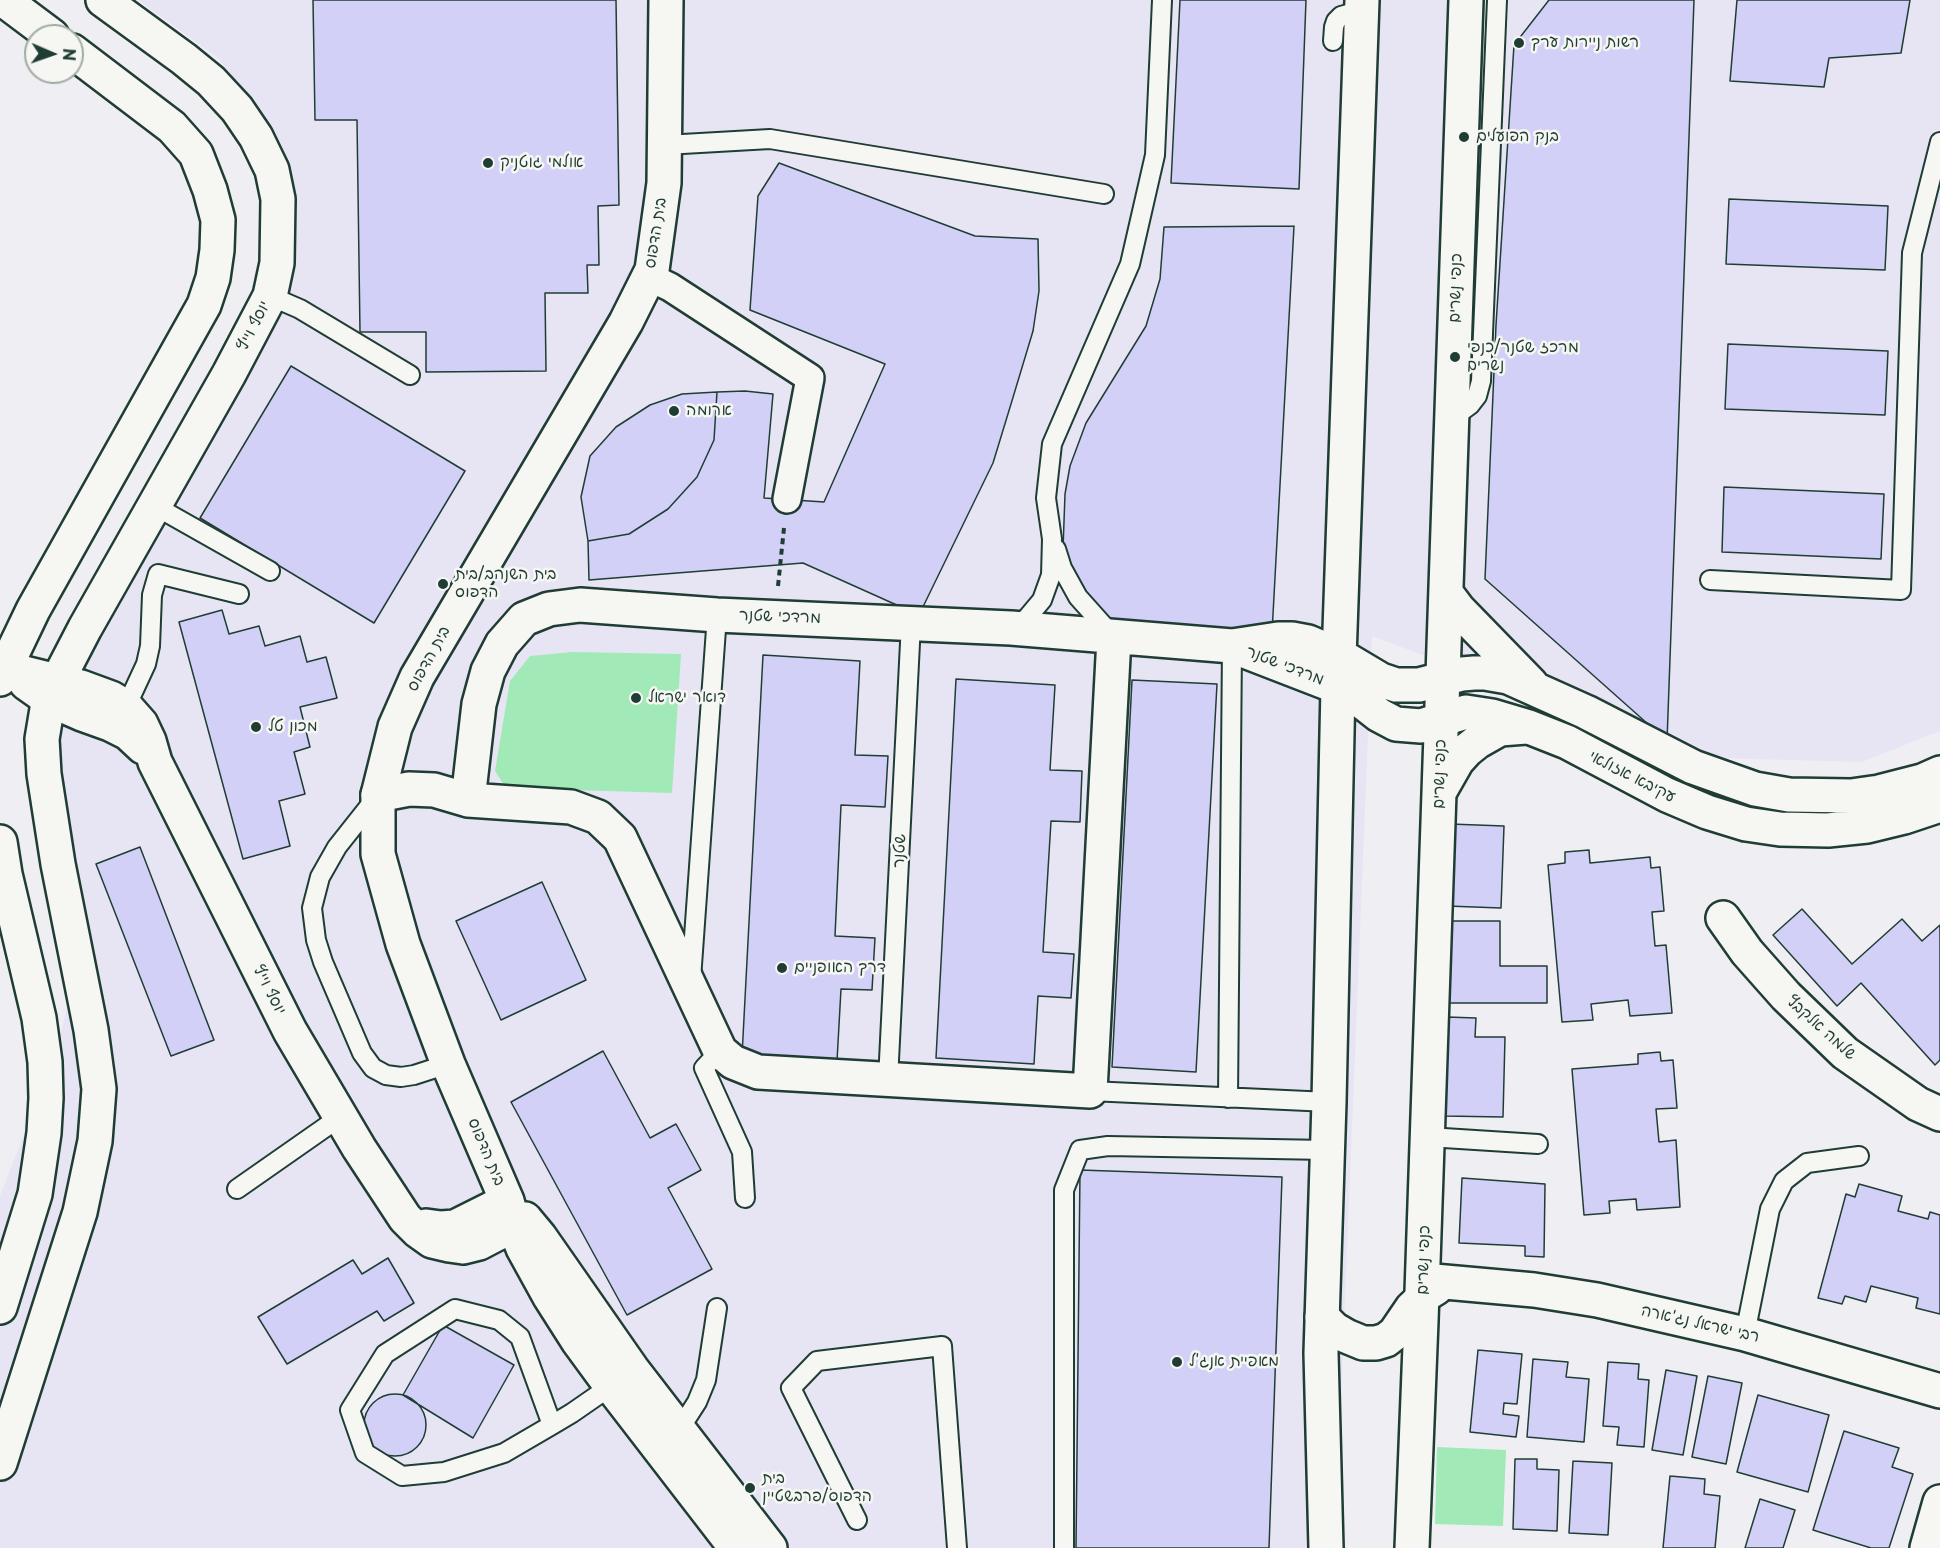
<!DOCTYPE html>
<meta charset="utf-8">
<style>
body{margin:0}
#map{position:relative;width:1940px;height:1548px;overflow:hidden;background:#efeef3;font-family:"Playpen Sans",sans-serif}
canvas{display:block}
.north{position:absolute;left:24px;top:24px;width:60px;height:60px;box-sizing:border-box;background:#f6f6f2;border:2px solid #a0aca6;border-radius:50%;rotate:92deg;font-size:16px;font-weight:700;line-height:24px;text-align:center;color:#1f3d34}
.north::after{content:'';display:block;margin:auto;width:21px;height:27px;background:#1f3d34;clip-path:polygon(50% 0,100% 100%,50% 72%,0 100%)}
</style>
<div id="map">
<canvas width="1940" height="1548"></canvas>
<div class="north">N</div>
</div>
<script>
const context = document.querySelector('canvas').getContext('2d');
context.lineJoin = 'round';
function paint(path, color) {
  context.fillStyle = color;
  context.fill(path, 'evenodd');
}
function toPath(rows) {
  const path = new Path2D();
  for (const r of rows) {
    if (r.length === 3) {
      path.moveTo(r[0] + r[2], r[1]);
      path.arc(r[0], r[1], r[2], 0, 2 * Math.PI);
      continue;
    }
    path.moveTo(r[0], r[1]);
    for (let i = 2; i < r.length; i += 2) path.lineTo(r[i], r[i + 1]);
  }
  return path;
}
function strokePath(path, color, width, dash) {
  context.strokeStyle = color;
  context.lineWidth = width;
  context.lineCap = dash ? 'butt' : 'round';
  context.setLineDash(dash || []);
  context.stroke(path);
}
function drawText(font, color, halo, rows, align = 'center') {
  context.font = font + ' "Playpen Sans","Playpen Sans Hebrew",sans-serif';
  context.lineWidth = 5;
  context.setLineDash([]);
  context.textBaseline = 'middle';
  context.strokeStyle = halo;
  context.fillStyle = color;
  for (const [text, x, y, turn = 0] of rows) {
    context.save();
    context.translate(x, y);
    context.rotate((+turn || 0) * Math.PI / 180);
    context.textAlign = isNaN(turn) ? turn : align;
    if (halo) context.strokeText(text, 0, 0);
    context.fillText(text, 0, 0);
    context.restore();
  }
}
paint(toPath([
 [138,0,1940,0,1940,731,1862,762,1720,758,1559,706,1372,636,1335,1548,0,1548,0,1196,55,1055,70,997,52,794,61,691,160,532,278,315,291,184,262,114,218,58]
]), '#e7e5f4');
paint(toPath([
 [572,652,681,654,672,793,506,788,495,771,510,681,530,656],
 [1437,1447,1506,1450,1503,1526,1435,1524]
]), '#a1e9b7');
const building = toPath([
 [313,0,616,0,619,205,598,206,599,265,587,265,588,293,545,293,546,371,426,372,426,332,360,332,357,120,315,120,313,0],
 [1180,0,1306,0,1299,189,1171,183,1180,0],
 [1549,0,1694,0,1667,741,1485,579,1496,325,1514,45,1549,0],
 [1737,0,1910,0,1901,53,1829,58,1824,87,1730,81,1737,0],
 [779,163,975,236,1038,239,1039,291,1033,331,1011,404,993,463,919,615,803,563,589,580,588,541,629,534,668,509,697,477,714,440,717,392,745,391,773,394,764,498,824,502,885,364,750,310,758,196,779,163],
 [1729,199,1888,206,1885,270,1726,264,1729,199],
 [1294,226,1272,633,1107,624,1080,594,1063,549,1065,494,1070,466,1086,423,1146,326,1160,279,1164,227,1294,226],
 [1728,344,1888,351,1885,415,1725,409,1728,344],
 [291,366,465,471,374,623,200,518,291,366],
 [717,392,714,440,697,477,668,509,629,534,588,541,581,497,590,456,616,427,650,405,682,394,717,392],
 [1724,487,1884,494,1881,559,1722,552,1724,487],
 [222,610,229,634,259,626,265,646,300,636,307,662,326,657,337,698,300,707,310,747,294,752,305,794,279,801,290,846,243,859,179,622,222,610],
 [763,655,860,661,855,755,888,756,885,807,841,805,835,936,875,938,872,990,841,989,837,1061,742,1056,763,655],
 [956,679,1055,685,1050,770,1082,771,1080,822,1051,821,1043,952,1074,954,1071,998,1038,996,1034,1064,936,1058,956,679],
 [1132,680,1217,684,1196,1072,1112,1067,1132,680],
 [1450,824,1504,826,1501,908,1447,906,1450,824],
 [140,847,214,1040,171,1056,96,864,140,847],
 [1589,850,1590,863,1650,857,1651,868,1660,867,1664,911,1652,912,1655,946,1666,945,1672,1013,1630,1016,1628,1000,1591,1004,1593,1020,1562,1022,1548,865,1565,863,1565,852,1589,850],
 [542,882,586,980,501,1020,456,921,542,882],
 [1802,909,1852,964,1902,919,1922,941,1940,925,1940,1060,1935,1065,1861,983,1837,1006,1773,935,1802,909],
 [1449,921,1500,921,1500,966,1547,966,1547,1003,1449,1003,1449,921],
 [1447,1017,1476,1018,1475,1037,1505,1037,1503,1117,1444,1116,1447,1017],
 [603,1051,650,1138,676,1124,701,1170,668,1188,712,1269,627,1315,511,1102,603,1051],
 [1660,1052,1661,1061,1673,1060,1677,1108,1656,1109,1659,1142,1676,1140,1680,1207,1637,1210,1636,1199,1609,1201,1610,1213,1584,1215,1572,1069,1638,1064,1638,1054,1660,1052],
 [1080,1170,1282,1177,1269,1548,1076,1548,1080,1170],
 [1462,1178,1545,1184,1544,1257,1525,1256,1525,1246,1459,1243,1462,1178],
 [1859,1184,1902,1196,1898,1211,1928,1219,1930,1212,1940,1215,1940,1314,1916,1308,1918,1298,1871,1286,1866,1302,1845,1296,1842,1304,1818,1298,1846,1194,1855,1197,1859,1184],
 [388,1258,414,1303,384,1321,377,1311,287,1364,258,1317,353,1260,362,1274,388,1258],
 [443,1325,514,1365,473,1438,403,1395,443,1325],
 [1478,1350,1522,1354,1517,1404,1504,1403,1503,1414,1519,1416,1516,1437,1470,1432,1478,1350],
 [1533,1359,1568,1362,1566,1377,1589,1379,1584,1442,1527,1437,1533,1359],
 [1608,1362,1639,1364,1638,1379,1649,1380,1644,1447,1617,1445,1619,1427,1603,1426,1608,1362],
 [1666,1370,1697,1376,1683,1455,1652,1450,1666,1370],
 [1708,1376,1742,1383,1726,1464,1692,1457,1708,1376],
 [395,1425,31],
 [1758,1395,1829,1415,1808,1492,1737,1472,1758,1395],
 [1844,1431,1899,1448,1892,1467,1913,1474,1889,1548,1871,1548,1813,1530,1844,1431],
 [1515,1459,1537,1459,1537,1469,1559,1470,1557,1531,1513,1529,1515,1459],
 [1573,1461,1612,1463,1608,1535,1569,1533,1573,1461],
 [1670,1476,1705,1479,1704,1494,1720,1496,1715,1548,1663,1548,1670,1476],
 [1760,1499,1795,1510,1783,1548,1745,1548,1760,1499]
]);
paint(building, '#d3d0f8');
strokePath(building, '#1f3d34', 1.5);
const service = toPath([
 [1333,41,1334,27,1336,21,1341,16,1348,14,1361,14],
 [665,145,770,139,1104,194],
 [270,296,300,309,410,375],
 [1451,419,1470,405,1477,396,1481,381,1497,0],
 [155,506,270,571],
 [1056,549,1062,568,1078,597,1112,635],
 [1710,580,1901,590,1912,253,1940,142],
 [1013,627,1026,619,1042,600,1051,575,1052,539,1046,498,1052,444,1130,264,1155,155,1162,0],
 [126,707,146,664,150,646,152,595,158,574,239,594],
 [375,799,337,847,320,877,312,908,316,940,323,962,362,1053,373,1068,386,1075,401,1077,414,1075,448,1064],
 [691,979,717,615],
 [720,1051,704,1068,742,1152,745,1198],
 [888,1080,911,623],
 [1090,1091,1329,1102],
 [1228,1098,1232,646],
 [1428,1137,1538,1144],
 [237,1189,340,1117],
 [1745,1334,1770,1209,1784,1181,1807,1163,1859,1156],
 [552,1425,520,1337,499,1320,455,1309,385,1354,350,1410,365,1453,402,1476,444,1472,504,1453,552,1425,572,1413,611,1386],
 [679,1430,697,1402,706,1380,717,1308],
 [857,1520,791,1388,817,1361,942,1346,957,1548],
 [1064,1548,1064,1190,1080,1150,1108,1146,1327,1150]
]);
const pedestrian = toPath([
 [649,277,670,287,810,378,787,499]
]);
const minor = toPath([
 [1232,646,1338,687],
 [378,795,409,789,434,790,468,800,571,807,598,817,620,838,720,1051,733,1062,758,1072,1090,1091,1114,638],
 [468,800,479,704,488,671,502,644,524,619,549,609,580,605,717,615,1011,628,1232,646,1278,639,1292,639,1308,642,1339,655],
 [1723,918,1747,952,1786,996,1845,1053,1918,1104,1940,1114],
 [1423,1280,1534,1290,1597,1300,1745,1334,1940,1391],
 [1322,1317,1334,1329,1346,1336,1363,1343,1376,1343,1386,1340,1395,1333,1412,1308,1428,1293,1436,1288],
 [1927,1548,1940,1502]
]);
const tertiary = toPath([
 [666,0,664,183,652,270,626,322,417,677,395,727,378,795,378,854,403,944,448,1064,507,1201,514,1225,523,1248,550,1297,578,1341,611,1386,736,1548],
 [1446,593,1458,609,1531,684],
 [1339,655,1381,680,1396,685,1419,685,1462,674,1474,673,1485,673,1508,677,1586,712,1693,767,1755,789,1789,795,1851,796,1879,792,1922,781,1940,773],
 [4,668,81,687,111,698,126,707,141,724,149,741,155,762,290,1031,359,1148,405,1218,418,1231,432,1241,449,1245,463,1247,479,1243,525,1219],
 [26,683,50,700,82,714,110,724,128,733,143,747],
 [1338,687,1356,697,1379,715,1396,724,1421,726,1466,712,1492,716,1529,727,1567,742,1667,795,1707,812,1746,824,1780,829,1828,830,1867,826,1904,817,1940,805],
 [1441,789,1457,761,1467,750,1477,742,1500,729,1526,727],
 [525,1219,540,1237,632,1369,770,1548],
 [426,1226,441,1228,455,1227,507,1201],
 [1326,1548,1321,1353,1329,1102,1338,687,1362,0],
 [1412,1548,1421,1321,1466,0]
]);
const secondary = toPath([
 [4,0,52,36],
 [0,679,33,610,204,305,213,278,217,250,218,220,210,190,196,154,172,127,72,51],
 [0,842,5,874,39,1018,45,1062,46,1098,44,1133,35,1194,0,1307],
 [0,1463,80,1212,95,1141,99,1089,91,1030,58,864,44,774,42,739,47,709,58,680,85,628,229,374,270,296,277,263,278,199,272,170,256,137,237,109,211,81,184,59,103,0]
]);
strokePath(service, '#1f3d34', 22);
strokePath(pedestrian, '#1f3d34', 32);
strokePath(minor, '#1f3d34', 38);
strokePath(tertiary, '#1f3d34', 38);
strokePath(secondary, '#1f3d34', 38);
strokePath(toPath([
 [778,586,784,528]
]), '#1f3d34', 4, [6, 4.5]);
strokePath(service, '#f6f6f2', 18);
strokePath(pedestrian, '#f6f6f2', 27);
strokePath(minor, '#f6f6f2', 33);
strokePath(tertiary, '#f6f6f2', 33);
strokePath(secondary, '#f6f6f2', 33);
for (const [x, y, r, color] of [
 [1519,43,6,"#1f3d34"],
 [1464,137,6,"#1f3d34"],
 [488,163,6,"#1f3d34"],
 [1455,357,6,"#1f3d34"],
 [674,411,6,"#1f3d34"],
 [443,584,6,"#1f3d34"],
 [636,698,6,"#1f3d34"],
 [256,727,6,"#1f3d34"],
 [782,968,6,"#1f3d34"],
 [1177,1362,6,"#1f3d34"],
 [750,1488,6,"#1f3d34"]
]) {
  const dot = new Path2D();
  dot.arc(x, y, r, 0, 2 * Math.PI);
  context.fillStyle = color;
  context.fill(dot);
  strokePath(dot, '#f6f6f2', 2);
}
drawText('16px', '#1f3d34', '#f6f6f2', [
 ["רשות ניירות ערך",1531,43],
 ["בנק הפועלים",1476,137],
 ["אולמי גוטניק",500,163],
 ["מרכז שטנר/כנפי",1467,348],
 ["נשרים",1467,366],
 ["ארומה",686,411],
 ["בית השנהב/בית",455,575],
 ["הדפוס",455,593],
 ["דואר ישראל",648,698],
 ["מכון טל",268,727],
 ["דרך האופניים",794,968],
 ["מאפיית אנג'ל",1189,1362],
 ["בית",762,1479],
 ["הדפוס/פרבשטיין",762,1497]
], 'left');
drawText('16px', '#1f3d34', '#f6f6f2', [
 ["בית הדפוס",656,233,-81],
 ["כנפי נשרים",1456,288,-88],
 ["יוסף וייץ",254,326,-63],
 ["מרדכי שטנר",780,617,2],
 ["בית הדפוס",429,659,-61],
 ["מרדכי שטנר",1285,666,21],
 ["כנפי נשרים",1440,774,-88],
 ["עקיבא אזולאי",1632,777,27],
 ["שטנר",900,851,-87],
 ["יוסף וייץ",269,990,63],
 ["שלמה אלקבץ",1821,1028,42],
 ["בית הדפוס",486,1152,67],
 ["כנפי נשרים",1424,1260,-88],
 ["רבי ישראל נג'ארה",1700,1324,13]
]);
</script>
